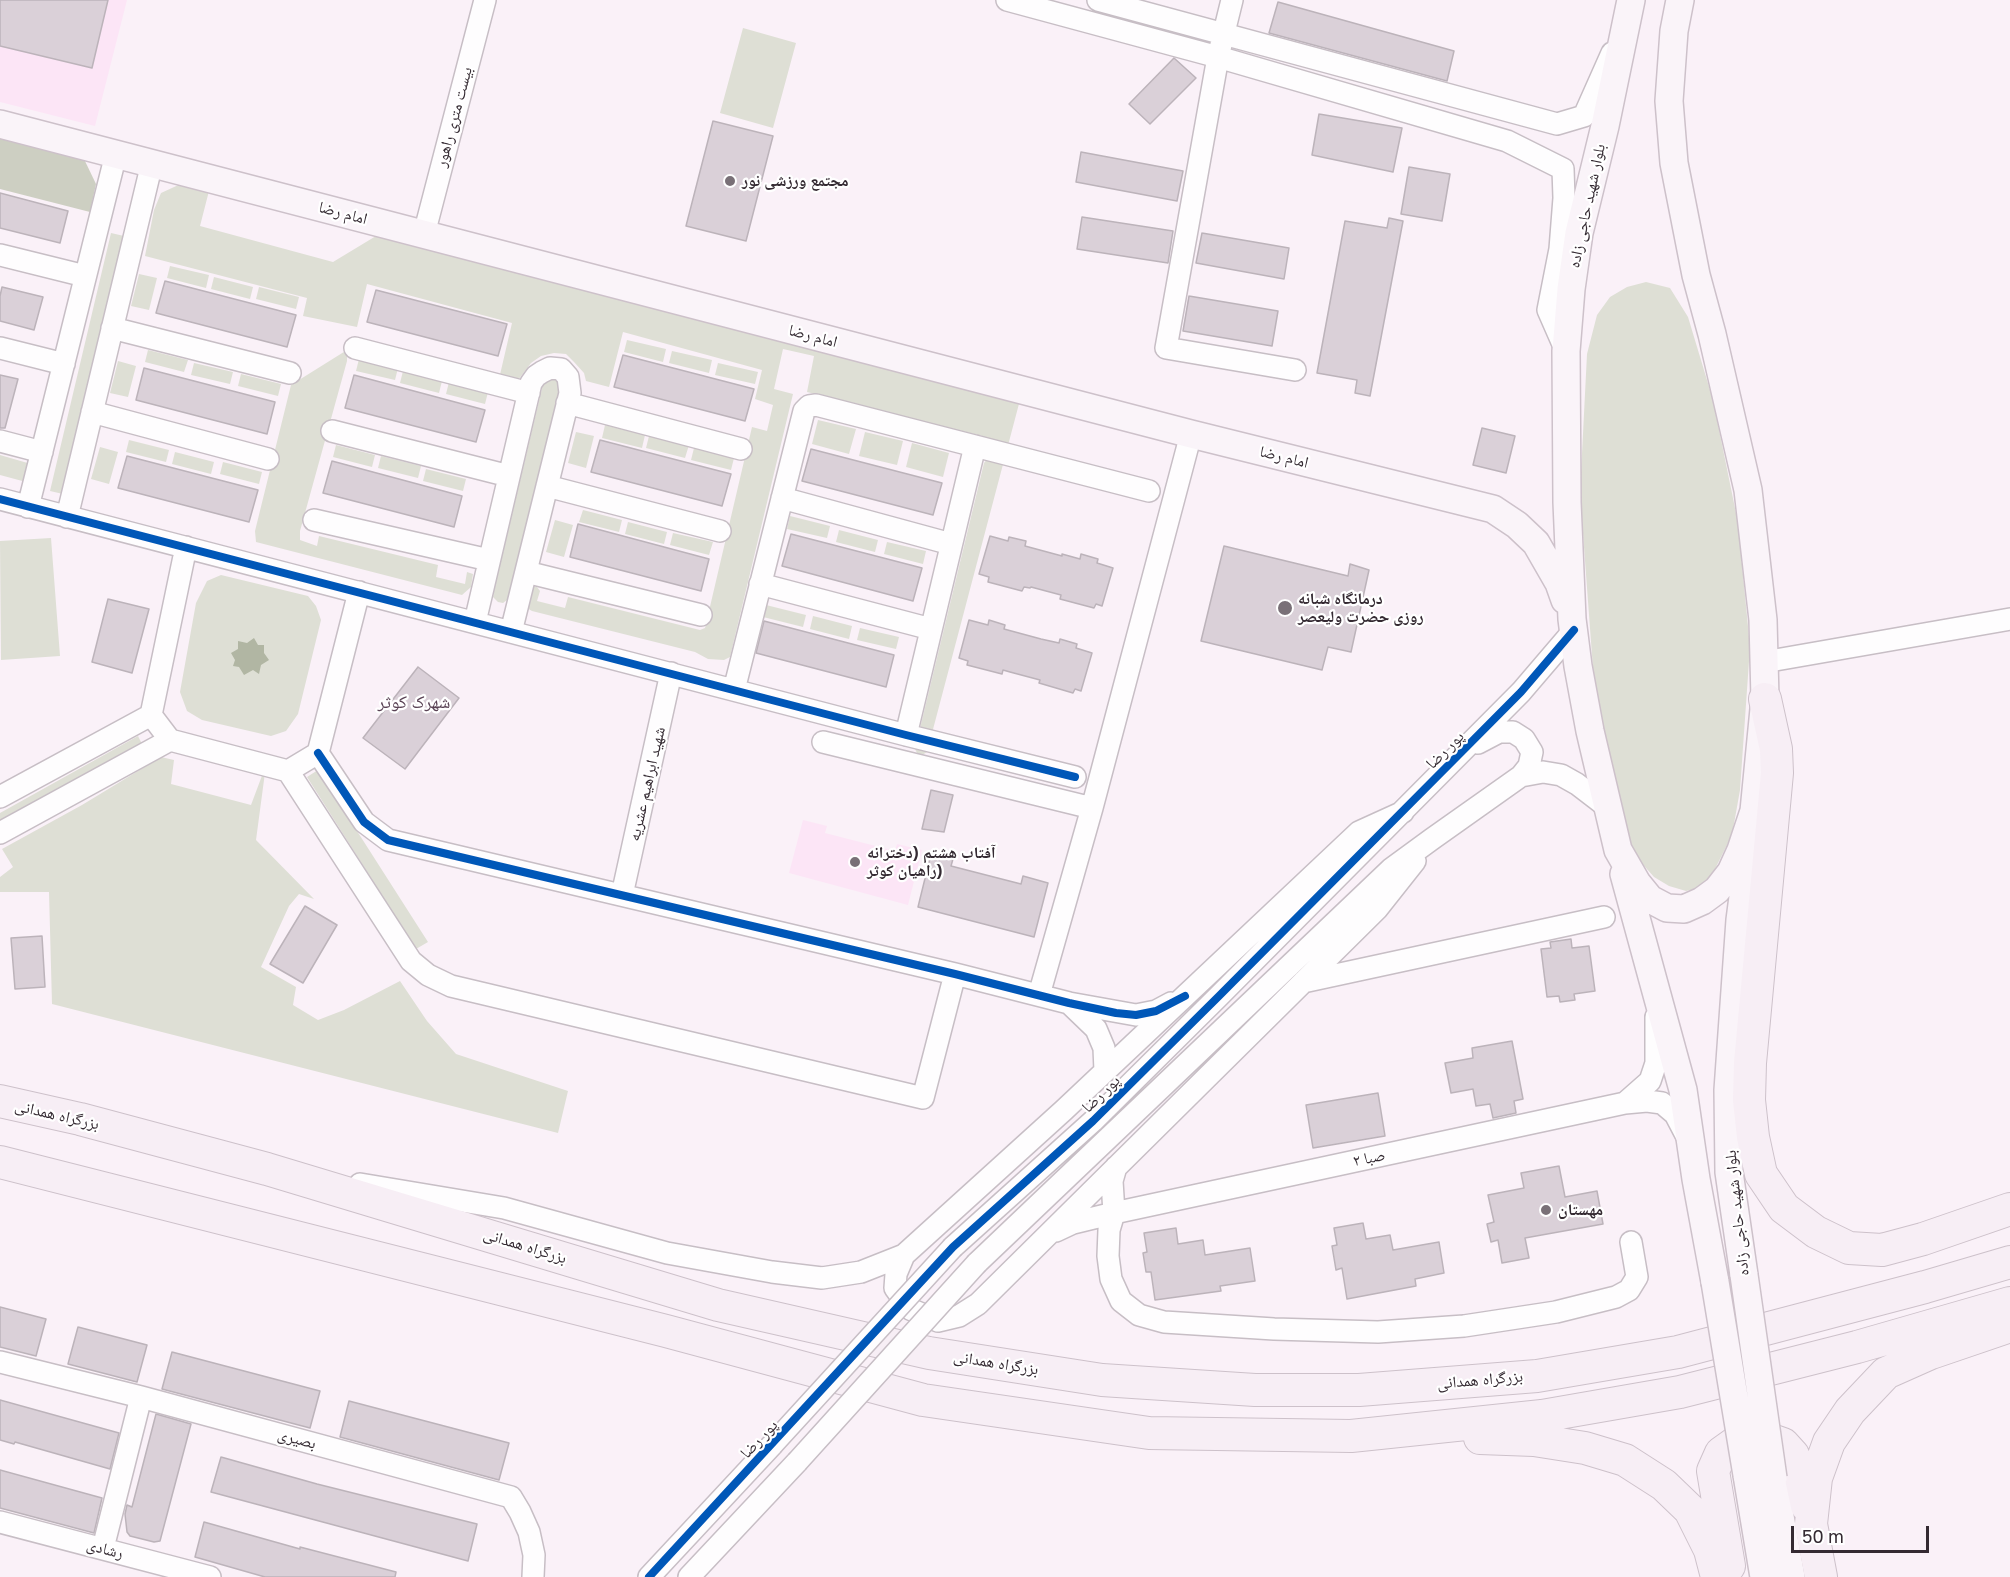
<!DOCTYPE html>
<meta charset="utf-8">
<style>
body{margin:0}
#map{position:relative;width:2010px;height:1577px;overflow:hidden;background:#faf1f8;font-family:"Golos Text",sans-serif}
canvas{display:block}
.scale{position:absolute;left:1791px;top:1526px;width:138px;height:27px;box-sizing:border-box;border:3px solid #342a32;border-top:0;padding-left:8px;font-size:18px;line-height:21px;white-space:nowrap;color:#342a32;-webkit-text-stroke:4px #fff;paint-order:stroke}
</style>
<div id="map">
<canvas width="2010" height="1577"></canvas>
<div class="scale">50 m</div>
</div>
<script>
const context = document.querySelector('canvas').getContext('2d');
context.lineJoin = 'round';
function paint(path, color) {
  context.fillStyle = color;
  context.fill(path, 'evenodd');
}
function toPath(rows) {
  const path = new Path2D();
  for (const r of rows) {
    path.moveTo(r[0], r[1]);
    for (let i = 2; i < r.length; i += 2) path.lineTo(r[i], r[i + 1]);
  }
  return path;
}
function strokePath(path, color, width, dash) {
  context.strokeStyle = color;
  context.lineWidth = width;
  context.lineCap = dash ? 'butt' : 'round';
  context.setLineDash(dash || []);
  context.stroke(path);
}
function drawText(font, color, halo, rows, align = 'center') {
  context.font = font + ' "Golos Text","Noto Naskh Arabic",sans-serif';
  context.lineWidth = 4.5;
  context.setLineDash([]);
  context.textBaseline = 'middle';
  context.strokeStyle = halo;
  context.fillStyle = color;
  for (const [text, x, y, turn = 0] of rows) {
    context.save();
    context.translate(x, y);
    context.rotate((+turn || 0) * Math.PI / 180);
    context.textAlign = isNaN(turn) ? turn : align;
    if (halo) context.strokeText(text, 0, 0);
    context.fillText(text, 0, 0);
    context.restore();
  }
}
paint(toPath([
 [0,0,127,0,95,126,0,102],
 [803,820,827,826,825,833,895,851,897,844,922,850,908,905,789,873]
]), '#fce5f6');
paint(toPath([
 [743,28,796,43,773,128,720,113],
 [185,182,210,187,200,226,333,262,376,236,1020,400,927,752,919,757,915,749,984,463,996,448,991,440,982,436,807,392,814,356,783,349,774,389,793,394,730,657,724,660,708,659,695,652,532,611,525,607,532,587,537,587,540,591,537,601,565,608,568,597,700,630,705,628,752,427,767,431,773,405,755,399,762,370,623,332,609,387,586,381,584,373,574,362,566,354,554,353,541,356,531,363,515,384,499,379,512,323,367,284,357,327,303,316,307,298,145,256,154,210,161,193],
 [111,233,124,236,63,494,50,491],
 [170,266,209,275,206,288,167,278],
 [139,274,157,278,149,310,131,306],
 [214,277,253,287,250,299,211,289],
 [1646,282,1670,288,1688,317,1713,400,1738,523,1750,647,1740,790,1732,835,1714,871,1700,888,1686,891,1669,886,1654,877,1631,851,1615,798,1593,669,1580,493,1587,354,1597,315,1610,297,1627,287],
 [259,287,299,297,296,309,256,299],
 [627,340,666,349,663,362,624,352],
 [148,350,188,360,184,372,145,362],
 [347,350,347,361,300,531,300,540,317,546,319,536,438,565,436,577,465,584,467,572,473,574,471,587,462,595,256,542,255,531,291,385],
 [672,351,712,360,709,373,669,363],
 [359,359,398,368,395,380,356,371],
 [118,361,136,366,128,397,110,393],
 [194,363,233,372,230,384,191,375],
 [718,363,758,372,755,384,715,375],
 [403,371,442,381,439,393,400,383],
 [241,374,281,384,278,396,238,386],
 [551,378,558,379,561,385,510,592,507,600,503,603,498,602,493,597,494,590,543,384],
 [449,382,488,392,485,404,446,394],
 [818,420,856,429,849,454,812,444],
 [605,425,645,435,642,448,602,438],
 [576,432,594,436,586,468,568,463],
 [865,432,903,441,897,465,859,456],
 [649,436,689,445,685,458,646,448],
 [129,440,169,450,166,462,126,452],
 [912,443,949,453,943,477,906,467],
 [336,445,375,455,372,467,333,457],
 [100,447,118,452,109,484,91,479],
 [694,448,734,458,731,470,691,460],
 [175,452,214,462,211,474,172,464],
 [0,455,31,464,26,482,0,475],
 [381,456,421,466,418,478,378,468],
 [223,462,262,472,259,484,220,474],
 [426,469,466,479,463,491,423,481],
 [583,510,622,520,619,532,579,522],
 [790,516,830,526,827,538,787,529],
 [555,520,573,525,564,557,546,552],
 [628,522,667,532,664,544,625,534],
 [839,530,878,540,875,552,836,542],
 [673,533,713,542,709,555,670,545],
 [51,538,60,656,1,660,0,541],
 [887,542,926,551,923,564,884,554],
 [221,575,308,596,316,606,321,620,298,714,286,731,271,736,202,720,187,711,180,692,196,603,207,581],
 [766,605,806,615,803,627,763,617],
 [813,616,852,626,849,639,810,629],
 [860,628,899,637,896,649,857,640],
 [138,736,142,744,0,825,0,813],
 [161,757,174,760,171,784,251,805,266,765,256,840,314,899,299,894,289,906,261,967,296,987,293,1005,318,1020,344,1010,400,981,427,1021,456,1054,568,1091,558,1133,52,1004,49,892,0,892,0,877,13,867,2,849,82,805],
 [318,770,428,942,416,949,307,777]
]), '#dedfd5');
paint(toPath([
 [0,138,84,159,96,184,90,212,0,189]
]), '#cdcfc2');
paint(toPath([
 [254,638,258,645,264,645,264,653,269,660,261,665,259,674,253,670,244,675,239,667,233,666,235,660,231,653,238,649,238,641,247,643]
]), '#b1b6a3');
const building = toPath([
 [0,0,108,0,92,68,0,46,0,0],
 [1278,2,1454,51,1447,81,1269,33,1278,2],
 [1174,58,1196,78,1150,124,1129,104,1174,58],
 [1319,114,1402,128,1393,172,1312,155,1319,114],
 [713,121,773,136,746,241,686,226,713,121],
 [1081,152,1183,171,1177,201,1076,182,1081,152],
 [1409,167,1450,174,1442,221,1401,214,1409,167],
 [0,193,68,211,60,243,0,228,0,193],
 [1082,217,1173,231,1168,263,1077,249,1082,217],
 [1389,218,1403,221,1370,396,1355,393,1357,380,1317,373,1345,221,1387,228,1389,218],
 [1202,233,1289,248,1284,279,1196,263,1202,233],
 [165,281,296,315,287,347,156,313,165,281],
 [2,287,43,297,34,330,0,321,0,296,2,287],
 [376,290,507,324,498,356,367,322,376,290],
 [1189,296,1278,311,1272,346,1183,331,1189,296],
 [623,355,754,389,745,421,614,387,623,355],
 [144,368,275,402,267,434,136,400,144,368],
 [0,375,18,379,5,428,0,428,0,375],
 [354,375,485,410,476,442,345,408,354,375],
 [1482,428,1515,436,1506,473,1473,465,1482,428],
 [600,440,731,474,722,506,591,472,600,440],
 [811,449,942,483,933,515,802,481,811,449],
 [127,456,258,490,249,522,118,488,127,456],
 [332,461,462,496,454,527,323,493,332,461],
 [578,524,709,559,701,591,570,557,578,524],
 [791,534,922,568,913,601,782,566,791,534],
 [990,536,1008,541,1009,537,1026,541,1025,546,1062,556,1062,554,1080,559,1081,554,1098,559,1097,563,1113,568,1102,606,1096,604,1094,608,1060,599,1061,595,1031,587,1030,588,1024,587,1022,591,988,582,989,577,979,574,990,536],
 [1224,546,1348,576,1350,564,1369,570,1351,652,1328,647,1322,670,1201,641,1224,546],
 [108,599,149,609,132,673,92,662,108,599],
 [969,620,988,625,989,620,1005,625,1004,629,1041,639,1059,643,1060,639,1077,644,1076,648,1092,653,1081,691,1075,689,1073,693,1039,683,1040,680,1010,672,1003,670,1002,674,967,665,968,661,959,658,969,620],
 [764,621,894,655,886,687,756,653,764,621],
 [418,667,459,698,405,769,363,738,418,667],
 [931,790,953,795,944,832,922,829,931,790],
 [931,854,953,859,951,866,1021,884,1023,876,1048,883,1034,937,918,907,931,854],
 [305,906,337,925,303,983,270,964,305,906],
 [42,936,45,987,15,989,11,938,42,936],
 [1571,939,1572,948,1589,946,1595,991,1574,994,1575,1000,1560,1002,1559,996,1547,997,1541,949,1551,948,1550,942,1571,939],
 [1512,1041,1523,1099,1514,1101,1516,1113,1493,1118,1490,1104,1476,1106,1473,1089,1451,1093,1445,1063,1473,1058,1472,1048,1512,1041],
 [1378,1093,1385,1136,1313,1148,1306,1105,1378,1093],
 [1559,1166,1565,1197,1597,1191,1603,1224,1525,1238,1529,1258,1502,1263,1498,1240,1491,1242,1487,1224,1494,1222,1488,1195,1524,1188,1521,1173,1559,1166],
 [1363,1223,1366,1239,1390,1235,1393,1250,1439,1242,1444,1273,1415,1279,1416,1286,1347,1299,1342,1268,1336,1270,1332,1246,1337,1245,1334,1228,1363,1223],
 [1176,1228,1178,1244,1203,1240,1205,1255,1250,1248,1255,1281,1220,1286,1221,1291,1155,1300,1151,1272,1146,1272,1143,1253,1147,1252,1144,1233,1176,1228],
 [0,1307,46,1319,36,1356,0,1347,0,1307],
 [78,1327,147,1345,137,1382,68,1364,78,1327],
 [172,1352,320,1391,310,1428,162,1389,172,1352],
 [0,1400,119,1433,110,1469,15,1442,14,1444,0,1440,0,1400],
 [349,1401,509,1443,499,1480,340,1437,349,1401],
 [156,1414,191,1424,160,1541,154,1542,130,1536,127,1532,125,1514,127,1505,132,1507,156,1414],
 [221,1457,317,1484,477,1524,468,1561,211,1492,221,1457],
 [0,1470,102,1498,94,1533,0,1508,0,1470],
 [204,1522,300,1549,300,1547,396,1572,395,1577,265,1577,195,1557,204,1522]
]);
paint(building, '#dad0d8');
strokePath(building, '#bcb3ba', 1.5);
const minor = toPath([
 [1007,0,1218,57,1507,141,1563,169,1564,198,1560,249,1548,310,1566,351],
 [1098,0,1557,124,1584,116,1612,53],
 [1232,0,1218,57,1166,348,1295,370],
 [424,234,485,0],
 [0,255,85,276],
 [112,328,290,373],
 [0,348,64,364],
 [355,348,529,393],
 [567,403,741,449],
 [92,412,268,459],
 [332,431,509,476],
 [0,441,42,452],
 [547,486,720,531],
 [782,498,951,544],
 [0,499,906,735,1075,777],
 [28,507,116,154],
 [67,517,152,163],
 [314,520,489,560],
 [186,547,151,715,170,740,288,771,318,753,359,592],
 [526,572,701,615],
 [760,584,931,629],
 [475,622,531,383,536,376,542,372,550,368,561,369,568,377,570,393,511,632],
 [1764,662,2010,619],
 [734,690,804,411,809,406,816,405,1149,491],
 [906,735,975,446],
 [823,742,1092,808],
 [1478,743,1499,732,1513,732,1524,739,1532,752,1529,766,1521,776],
 [318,753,364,822,388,840,955,974,1069,1003,1136,1015,1156,1011,1171,1003],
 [288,771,411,961,428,975,451,986,923,1098,955,974],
 [0,797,151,715],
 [0,833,170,740],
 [622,895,671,673],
 [1303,982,1604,917],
 [1039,995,1092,808,1191,434],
 [1069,1003,1096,1029,1104,1048,1105,1071],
 [1625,1103,1650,1081,1656,1063,1656,1017],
 [1116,1167,1112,1181,1114,1213,1109,1230,1108,1256,1111,1279,1121,1301,1139,1315,1164,1322,1274,1329,1378,1332,1464,1326,1556,1312,1616,1297,1629,1290,1637,1277,1631,1242],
 [360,1184,504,1208,667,1253,772,1272,822,1278,861,1272,904,1255,1064,1110,1359,832,1403,812],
 [1056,1231,1073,1223,1114,1213,1625,1103,1647,1101,1662,1103,1675,1114,1686,1135],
 [953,1247,1093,1121,1219,996,1521,692,1574,630],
 [904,1255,896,1274,895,1288,910,1309,938,1321,959,1316,978,1304,1377,909,1415,861],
 [977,1263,1391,869,1432,839,1521,776,1543,772,1561,775,1577,784,1607,807],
 [0,1362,141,1397,511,1497,520,1512,529,1532,534,1555,533,1577],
 [0,1522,210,1577],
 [103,1548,141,1397],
 [649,1577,772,1445],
 [689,1577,797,1462]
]);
const major = toPath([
 [1631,0,1605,126,1579,233,1571,289,1566,351,1567,502,1572,619,1578,666,1590,731,1618,850,1637,883,1650,899,1667,908,1684,909,1702,901,1717,890,1731,872,1741,850,1754,811,1765,699,1763,620,1748,490,1712,334,1696,275,1674,163,1669,101,1674,31,1680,0],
 [0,124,1191,434,1493,509,1517,525,1536,543,1559,583,1565,600],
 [1624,874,1683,1090,1696,1179,1715,1282],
 [1744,1275,1729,1172,1728,1090,1740,920,1749,851],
 [1747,1475,1764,1577],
 [1773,1478,1791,1577]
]);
const highway = toPath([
 [1765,699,1776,749,1777,773,1750,1063,1749,1100,1753,1137,1761,1174,1784,1208,1816,1232,1849,1248,1882,1250,1923,1239,2010,1209],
 [0,1101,80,1119,267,1169,718,1305,929,1353,1102,1380,1255,1390,1359,1390,1537,1376,1678,1352,1925,1287,2010,1262],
 [0,1162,666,1331,923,1400,1149,1433,1351,1436,1542,1416,1680,1392,1857,1347,2010,1303],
 [1480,1438,1534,1440,1585,1448,1625,1460,1664,1485,1690,1510,1710,1550,1717,1577],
 [1729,1566,1713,1471,1721,1453,1735,1443,1750,1439,1766,1438,1783,1444,1793,1455,1800,1473,1807,1506],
 [1821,1577,1811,1524,1816,1478,1829,1442,1850,1411,1886,1373,1931,1353,2010,1326]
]);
strokePath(minor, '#c7bec5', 24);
strokePath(major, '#cdc1ca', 30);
strokePath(highway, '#cdc1ca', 34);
strokePath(minor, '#fefdfe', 21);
strokePath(major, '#faf4f9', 27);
strokePath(highway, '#f7eef5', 32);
const minorBridge = toPath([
 [772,1445,953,1247],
 [797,1462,977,1263]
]);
const majorBridge = toPath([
 [1744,1275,1773,1478],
 [1715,1282,1747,1475]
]);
strokePath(minorBridge, '#c7bec5', 24, []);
strokePath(majorBridge, '#cdc1ca', 30, []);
strokePath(minorBridge, '#fefdfe', 21);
strokePath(majorBridge, '#faf4f9', 27);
strokePath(toPath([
 [0,499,906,735,1075,777],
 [318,753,364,822,388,840,955,974,1069,1003,1116,1013,1136,1015,1156,1011,1185,996],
 [649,1577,953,1247,1093,1121,1219,996,1521,692,1574,630]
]), '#0057b8', 8);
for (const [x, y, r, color] of [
 [730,181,6,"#797077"],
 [1285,608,8,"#797077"],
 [855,862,6,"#797077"],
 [1546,1210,6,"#797077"]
]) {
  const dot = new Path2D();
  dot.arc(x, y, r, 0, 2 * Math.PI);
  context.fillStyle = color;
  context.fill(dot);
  strokePath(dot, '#fff', 2);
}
drawText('16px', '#342a32', '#fff', [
 ["بیست متری راهور",454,117,-75],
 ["بلوار شهید حاجی زاده",1587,206,-78],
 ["امام رضا",343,213,15],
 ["امام رضا",813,336,15],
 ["امام رضا",1284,457,14],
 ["پور رضا",1445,750,-45],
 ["شهید ابراهیم عشریه",647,784,-77],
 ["پور رضا",1101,1094,-44],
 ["بزرگراه همدانی",57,1115,13],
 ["صبا ۲",1369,1158,-12],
 ["بلوار شهید حاجی زاده",1737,1213,-96],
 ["بزرگراه همدانی",525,1246,17],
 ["بزرگراه همدانی",996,1363,9],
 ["بزرگراه همدانی",1480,1380,-5],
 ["بصیری",297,1439,15],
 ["پور رضا",759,1439,-47],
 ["رشادی",105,1549,15]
]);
drawText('bold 16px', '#342a32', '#fff', [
 ["مجتمع ورزشی نور",742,181],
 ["درمانگاه شبانه",1298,599],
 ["روزی حضرت ولیعصر",1298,617],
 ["آفتاب هشتم (دخترانه",867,853],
 ["راهیان کوثر)",867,871],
 ["مهستان",1558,1210]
], 'left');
drawText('18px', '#594254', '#fff', [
 ["شهرک کوثر",414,702]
]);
</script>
